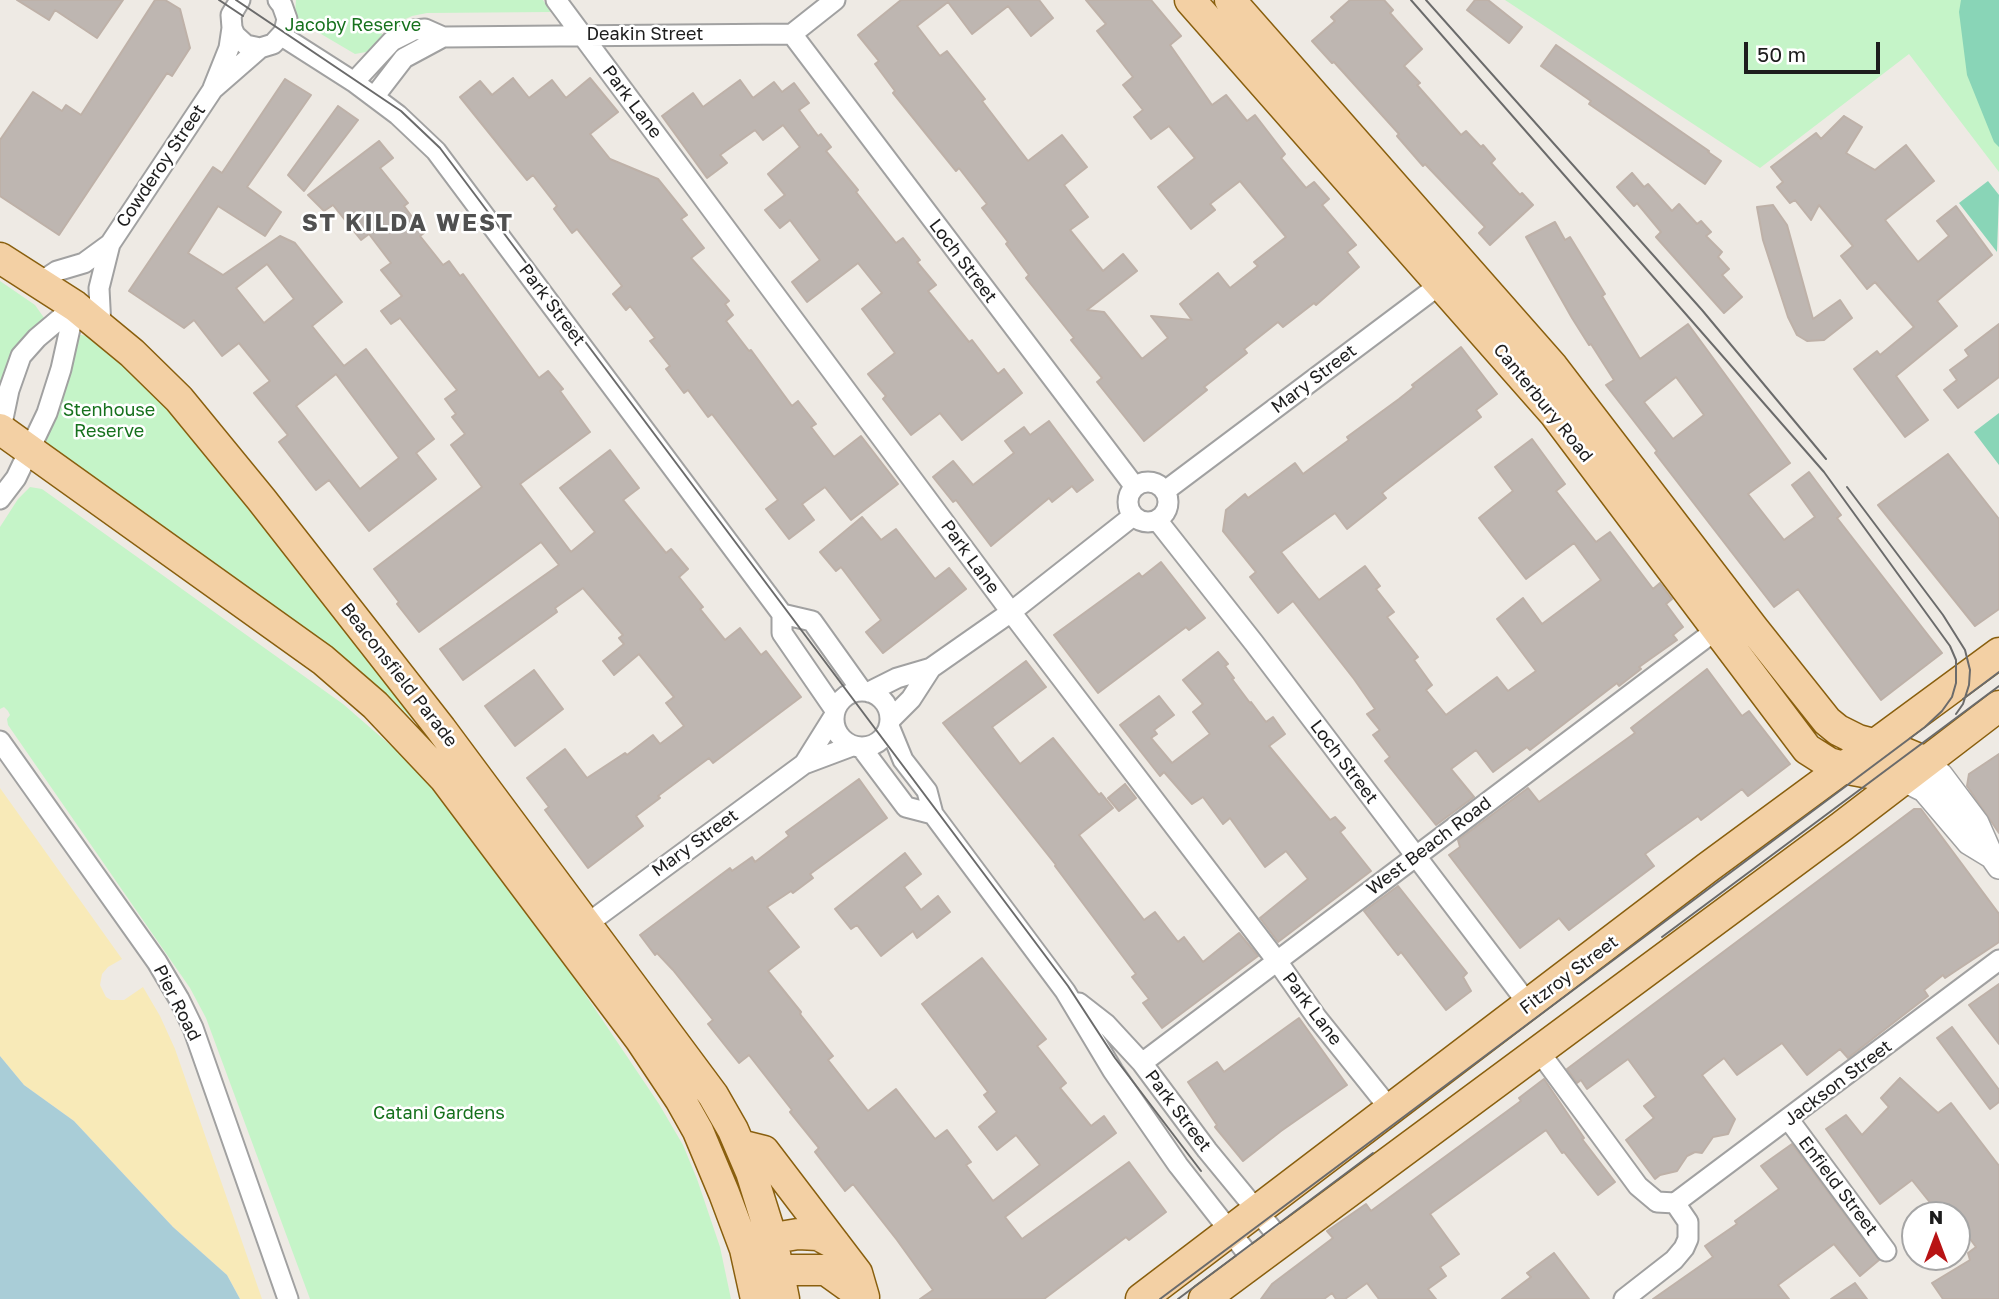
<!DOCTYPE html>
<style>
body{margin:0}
#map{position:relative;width:1999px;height:1299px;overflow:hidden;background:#eeeae4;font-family:"Golos Text",sans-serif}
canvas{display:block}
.north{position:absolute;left:1901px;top:1201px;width:70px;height:70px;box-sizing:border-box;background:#fff;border:2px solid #a5a5a5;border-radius:50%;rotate:0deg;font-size:19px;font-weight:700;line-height:28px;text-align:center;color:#1d1d1d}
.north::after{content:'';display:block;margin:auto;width:24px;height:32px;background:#b81314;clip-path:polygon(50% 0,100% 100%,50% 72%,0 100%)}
.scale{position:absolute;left:1744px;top:42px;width:136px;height:32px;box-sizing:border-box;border:4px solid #1d1d1d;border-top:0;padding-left:9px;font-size:21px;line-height:24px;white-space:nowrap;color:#1d1d1d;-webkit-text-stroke:5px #fff;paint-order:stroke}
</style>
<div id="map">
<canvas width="1999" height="1299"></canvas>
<div class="north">N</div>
<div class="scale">50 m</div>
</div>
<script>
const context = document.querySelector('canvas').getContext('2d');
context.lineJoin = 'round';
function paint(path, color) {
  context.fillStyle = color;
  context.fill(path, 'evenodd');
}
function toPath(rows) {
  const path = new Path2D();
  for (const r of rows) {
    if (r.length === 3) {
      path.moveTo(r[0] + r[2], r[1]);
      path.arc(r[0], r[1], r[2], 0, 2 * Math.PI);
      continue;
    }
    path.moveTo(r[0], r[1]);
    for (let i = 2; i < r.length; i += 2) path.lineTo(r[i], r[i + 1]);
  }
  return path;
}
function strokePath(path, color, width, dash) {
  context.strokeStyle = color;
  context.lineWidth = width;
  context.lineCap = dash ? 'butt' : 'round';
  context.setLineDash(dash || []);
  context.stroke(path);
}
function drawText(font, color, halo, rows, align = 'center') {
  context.font = font + ' "Golos Text",sans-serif';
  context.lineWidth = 5;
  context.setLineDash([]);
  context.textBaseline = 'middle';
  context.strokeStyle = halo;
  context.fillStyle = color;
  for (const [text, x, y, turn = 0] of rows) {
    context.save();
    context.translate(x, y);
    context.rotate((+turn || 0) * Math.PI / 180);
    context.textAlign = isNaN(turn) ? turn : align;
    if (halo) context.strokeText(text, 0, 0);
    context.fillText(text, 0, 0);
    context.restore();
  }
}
paint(toPath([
 [0,788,122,959,108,967,102,974,100,985,106,997,111,1000,124,1000,143,987,160,1016,175,1049,262,1299,240,1299,227,1275,173,1227,74,1121,24,1085,0,1056]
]), '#f8eab8');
paint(toPath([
 [296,0,543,0,551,12,427,13,412,16,379,31,385,37,366,52,355,54,299,21,295,14],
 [1505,0,1999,0,1999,172,1909,54,1760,168],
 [0,281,35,305,47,322,0,403],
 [74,334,88,336,156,388,420,717,414,721,389,696,320,639,43,442],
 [30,487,42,489,343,704,397,751,434,789,558,954,659,1104,683,1145,697,1179,720,1247,731,1299,310,1299,206,1018,190,988,8,725,7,719,10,715,8,711,4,707,0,709,0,527,18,499]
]), '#c5f4c8');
paint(toPath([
 [1961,0,1999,0,1999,147,1994,142,1967,75,1959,12],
 [1988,181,1999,195,1997,252,1959,203],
 [1999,413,1999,465,1974,432]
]), '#89d5b7');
paint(toPath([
 [0,1056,24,1085,74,1121,173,1227,227,1275,240,1299,0,1299]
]), '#a9cdd7');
const building = toPath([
 [17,0,123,0,97,38,55,10,49,20,17,0],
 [155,0,165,0,180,9,190,48,172,76,167,73,59,235,0,196,0,140,33,92,62,111,66,105,81,115,155,0],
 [901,0,1039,0,1053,18,1031,36,1008,6,972,34,948,2,917,26,940,56,947,51,985,99,982,101,1028,161,1062,135,1087,167,1064,185,1088,217,1070,230,1103,271,1123,254,1137,271,1087,310,1104,312,1142,359,1168,338,1151,316,1192,320,1180,304,1218,273,1230,288,1258,266,1254,262,1286,237,1240,181,1210,204,1215,210,1191,229,1158,187,1195,158,1169,126,1151,139,1134,117,1143,110,1123,85,1133,77,1097,31,1106,24,1086,0,1151,0,1181,36,1170,45,1212,105,1226,95,1247,121,1255,115,1285,154,1281,158,1306,188,1314,182,1329,199,1322,205,1356,245,1347,252,1359,267,1316,305,1314,303,1283,327,1278,322,1244,349,1247,353,1204,387,1207,390,1144,441,1097,382,1102,378,1071,340,1074,338,1026,278,1029,275,1006,244,1008,242,982,208,987,204,959,168,956,171,893,93,895,91,875,64,879,61,858,35,901,0],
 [1350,0,1384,0,1393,10,1390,13,1422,49,1404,66,1420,83,1417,85,1461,135,1466,131,1481,147,1483,145,1495,159,1491,163,1520,195,1522,193,1533,205,1490,245,1479,233,1485,227,1425,164,1423,166,1397,136,1399,134,1334,62,1332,63,1312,41,1335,21,1331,17,1350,0],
 [1475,0,1488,0,1522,27,1509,43,1467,10,1475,0],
 [1556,45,1709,151,1708,152,1721,161,1705,184,1589,104,1591,101,1541,66,1556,45],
 [513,78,529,98,552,80,566,98,590,78,618,112,590,134,610,159,658,179,687,215,681,219,704,248,691,258,729,301,725,304,733,315,726,321,749,351,751,350,792,406,798,401,816,424,811,427,834,457,861,436,898,484,851,520,825,487,802,504,814,520,789,539,766,509,778,500,712,414,708,417,688,390,684,393,666,369,670,366,650,341,655,338,630,306,626,310,613,294,622,286,577,229,572,233,554,209,557,206,533,175,527,180,460,97,480,81,492,95,513,78],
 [285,79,311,95,247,187,281,212,265,236,218,206,188,253,223,275,280,236,295,243,342,302,312,326,344,366,366,349,434,439,416,453,436,479,369,531,329,480,316,490,279,442,288,435,254,393,270,381,239,343,222,356,194,320,184,328,129,291,213,167,222,173,285,79],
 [267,264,294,299,264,323,236,288,267,264],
 [336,374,399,458,360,489,296,406,336,374],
 [740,80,753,98,774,82,782,92,794,83,809,103,799,110,818,136,821,134,831,147,826,151,858,190,856,192,896,243,903,238,920,260,917,262,936,285,928,291,969,342,972,340,998,374,1004,369,1022,393,962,440,940,413,911,435,883,399,886,396,868,374,895,353,862,309,882,293,858,263,807,302,792,282,820,260,790,220,780,228,765,210,785,195,768,174,800,147,783,125,763,140,755,130,720,155,727,163,707,178,662,116,693,93,703,107,740,80],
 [338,106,358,120,304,191,288,175,338,106],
 [1844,116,1862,127,1846,153,1875,170,1906,145,1934,181,1885,220,1918,262,1949,236,1937,221,1956,206,1992,255,1937,301,1957,326,1896,376,1928,420,1905,437,1854,369,1877,351,1880,355,1914,327,1875,282,1867,289,1841,256,1853,246,1819,205,1811,220,1795,200,1790,203,1777,187,1783,182,1771,167,1816,133,1821,139,1844,116],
 [379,141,393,158,380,168,408,203,404,206,424,233,420,236,443,265,449,261,460,276,463,274,539,378,548,371,563,389,560,391,590,432,520,484,571,552,595,532,560,488,610,450,639,488,623,500,666,553,671,549,688,569,679,577,703,607,700,609,725,640,740,628,761,655,766,651,801,697,713,763,709,758,658,796,660,798,636,816,643,826,588,868,545,810,549,807,527,778,565,749,587,778,625,753,627,755,653,735,660,744,684,726,666,703,674,697,639,654,614,675,603,661,624,644,619,638,623,635,583,588,555,608,557,612,463,680,440,649,559,565,541,542,419,632,397,604,399,602,374,569,482,487,451,445,465,434,452,417,456,414,445,399,457,390,400,318,391,324,381,311,402,296,381,270,391,263,369,234,361,240,333,205,324,211,308,195,379,141],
 [1632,173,1644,187,1648,184,1672,211,1679,204,1697,224,1701,221,1711,232,1706,236,1722,252,1718,257,1729,269,1722,275,1742,297,1724,313,1656,237,1661,232,1637,203,1634,206,1617,187,1632,173],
 [1773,205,1787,225,1813,319,1840,300,1852,318,1824,340,1807,341,1797,335,1788,317,1763,240,1757,207,1773,205],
 [1555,222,1565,240,1570,237,1605,294,1602,296,1640,359,1688,324,1790,463,1748,494,1784,540,1815,517,1792,485,1809,472,1841,515,1837,518,1942,653,1881,700,1798,589,1774,607,1655,453,1657,451,1606,385,1614,380,1591,344,1589,345,1572,318,1526,237,1555,222],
 [1676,377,1704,415,1673,439,1644,402,1676,377],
 [1999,324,1999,377,1958,408,1944,390,1957,380,1950,370,1969,356,1965,350,1999,324],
 [1461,347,1497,394,1476,410,1481,417,1382,493,1386,498,1347,529,1335,513,1281,552,1295,570,1319,600,1365,566,1380,586,1376,589,1394,612,1387,617,1418,657,1414,660,1432,685,1426,690,1446,715,1497,677,1508,691,1536,671,1497,619,1523,598,1542,624,1601,580,1574,543,1526,579,1479,518,1513,491,1495,467,1532,439,1565,484,1556,491,1596,542,1610,532,1653,589,1660,583,1672,599,1666,604,1683,627,1673,635,1677,640,1639,667,1641,669,1619,686,1617,683,1530,750,1527,747,1493,772,1476,750,1451,769,1474,797,1436,825,1385,761,1390,757,1373,735,1380,730,1367,714,1375,709,1354,679,1293,601,1278,613,1250,577,1256,572,1223,531,1226,510,1245,494,1248,498,1295,463,1303,474,1349,440,1347,437,1399,399,1414,387,1412,385,1461,347],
 [1049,421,1093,480,1077,492,1072,486,1052,502,1049,498,991,546,956,500,953,502,933,477,953,461,973,485,1014,453,1005,441,1024,427,1030,435,1049,421],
 [1948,454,1999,519,1999,609,1975,626,1878,505,1948,454],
 [862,517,881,540,896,529,935,579,949,568,966,589,883,653,866,632,881,620,841,567,836,571,820,552,862,517],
 [1161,562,1205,618,1189,630,1186,627,1098,693,1054,635,1139,573,1142,577,1161,562],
 [1218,652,1228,664,1225,666,1234,678,1232,679,1250,703,1251,702,1266,722,1273,717,1285,734,1269,746,1330,820,1335,817,1345,828,1340,832,1371,871,1278,942,1260,918,1308,879,1286,851,1265,867,1230,818,1223,824,1203,797,1192,804,1164,772,1160,776,1120,725,1159,696,1174,715,1154,730,1157,734,1151,738,1172,763,1210,734,1193,712,1203,704,1183,680,1218,652],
 [1026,661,1046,687,992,727,1020,764,1053,738,1099,795,1101,793,1113,808,1079,835,1144,920,1155,912,1178,942,1184,937,1203,962,1239,933,1258,956,1162,1028,1143,1003,1149,999,1132,977,1136,974,1055,866,1056,865,943,723,1026,661],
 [1707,669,1742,716,1749,711,1790,764,1748,796,1742,789,1701,820,1698,816,1645,854,1654,866,1569,930,1559,918,1520,948,1449,855,1460,847,1458,840,1528,788,1539,802,1635,733,1631,728,1707,669],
 [534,670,563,709,515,746,485,706,534,670],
 [1999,754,1999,833,1967,786,1969,774,1999,754],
 [859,779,887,818,810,874,813,878,793,893,791,891,767,907,799,947,768,971,801,1012,800,1014,833,1056,828,1060,868,1111,896,1089,935,1139,947,1130,971,1162,966,1165,993,1201,1040,1165,1016,1135,997,1150,979,1127,997,1112,984,1095,988,1092,922,1004,982,958,1046,1039,1037,1046,1066,1083,1060,1088,1091,1126,1104,1116,1116,1133,1005,1217,1022,1239,1129,1162,1166,1212,1129,1240,1126,1237,1044,1299,920,1299,933,1290,897,1240,853,1184,845,1191,815,1152,819,1148,790,1112,792,1110,749,1055,739,1063,708,1024,713,1020,673,970,657,953,655,955,640,935,730,868,732,871,752,857,755,862,789,836,786,832,859,779],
 [1125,784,1136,798,1119,811,1108,798,1125,784],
 [1914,809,1921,809,1999,914,1999,942,1945,978,1943,975,1924,990,1928,996,1848,1058,1840,1049,1807,1075,1782,1043,1737,1075,1724,1058,1702,1075,1735,1119,1728,1134,1713,1137,1702,1153,1695,1152,1687,1156,1677,1171,1660,1175,1655,1179,1626,1140,1654,1118,1644,1106,1656,1097,1628,1059,1587,1089,1581,1080,1577,1083,1567,1069,1914,809],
 [905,853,921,874,904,887,921,910,938,896,950,912,917,938,913,931,881,956,857,925,851,929,835,909,905,853],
 [1398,886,1467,973,1463,977,1471,991,1446,1010,1401,952,1398,955,1364,911,1398,886],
 [1999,984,1999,1044,1969,1005,1999,984],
 [1299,1018,1347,1085,1281,1131,1243,1161,1215,1127,1217,1125,1188,1082,1217,1062,1224,1072,1299,1018],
 [1952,1027,1999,1090,1999,1102,1990,1109,1937,1038,1952,1027],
 [1900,1078,1938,1113,1951,1103,1999,1166,1999,1299,1943,1299,1932,1283,1970,1260,1968,1253,1976,1247,1957,1221,1957,1215,1940,1215,1912,1180,1880,1204,1826,1129,1846,1115,1862,1135,1889,1107,1881,1098,1900,1078],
 [1544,1079,1584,1138,1582,1139,1615,1182,1598,1195,1564,1152,1562,1153,1546,1130,1430,1214,1459,1254,1440,1267,1446,1276,1428,1289,1436,1299,1379,1299,1367,1283,1345,1299,1336,1299,1332,1293,1324,1299,1261,1299,1272,1284,1333,1238,1327,1231,1366,1204,1371,1211,1521,1101,1519,1098,1544,1079],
 [1792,1144,1879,1260,1860,1276,1834,1244,1778,1285,1789,1299,1653,1299,1713,1257,1705,1246,1737,1224,1735,1221,1779,1189,1761,1166,1792,1144],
 [1554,1253,1589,1299,1502,1299,1531,1277,1527,1273,1554,1253],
 [1855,1283,1867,1299,1831,1299,1855,1283]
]);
paint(building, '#beb6b1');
strokePath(building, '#beb1a8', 2);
const minor = toPath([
 [240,0,231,15,232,28,235,35,246,45,260,48,273,44,284,32,287,19,282,5,278,0],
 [556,0,1011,612,1277,961,1317,1018,1390,1109],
 [792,34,1135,487],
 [282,36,354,82,398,115,436,151,782,614,782,633,835,710],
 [354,82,392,41,414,30,425,29,443,37,792,34,835,0],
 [213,88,229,48,232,28],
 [374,97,404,58,443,37],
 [39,283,57,271,84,263,110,244],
 [101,327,99,288,110,244,213,89,260,48],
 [0,433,9,390,21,356,37,338,75,306],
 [1148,502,20],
 [1165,491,1450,277],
 [0,499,16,478,47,413,61,369,75,306],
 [1157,520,1254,643,1529,1005],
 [782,614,812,621,862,691],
 [862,719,28],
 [869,692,897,678,931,668,1011,612,1133,516],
 [891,719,911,699,931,668],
 [889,726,903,760,927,791,933,814,1065,991,1113,1071,1178,1165,1254,1262],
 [0,741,157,962,179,999,193,1028,288,1299],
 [861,747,906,807,933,814],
 [804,764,834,716],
 [587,924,804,764,852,746],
 [1079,1003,1106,1024,1142,1063,1207,1150,1281,1240],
 [1538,1050,1638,1186,1657,1202,1675,1203,1999,960],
 [1142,1063,1716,630],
 [1789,1120,1886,1251],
 [1624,1299,1674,1260,1684,1248,1688,1239,1688,1222,1675,1203]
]);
const tertiary = toPath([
 [1926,762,1941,775,1977,823,1992,857,1999,867],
 [1902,779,1924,790,1969,843,1992,857]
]);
const primary = toPath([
 [1190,0,1554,413,1807,749,1829,763,1853,770,1902,779],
 [1230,0,1553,367,1753,628,1827,721,1838,730,1858,740,1900,751,1926,762],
 [0,258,75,306,132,353,179,399,261,499,441,729,713,1095,733,1130,751,1172,772,1239,784,1299],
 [0,429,323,660,375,705,445,779,640,1039,680,1099,698,1131,724,1193,745,1249,756,1299],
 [740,1145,764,1151,857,1273,864,1297],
 [752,1246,780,1237,798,1234,818,1235,835,1244],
 [760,1266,786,1270,826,1270,862,1296],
 [1141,1299,1707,868,1999,653],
 [1204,1299,1841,827,1999,706]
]);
strokePath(minor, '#a1a1a1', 23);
strokePath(tertiary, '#a1a1a1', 26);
strokePath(primary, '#895f0e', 33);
strokePath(minor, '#fff', 19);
strokePath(tertiary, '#fff', 23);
strokePath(primary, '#f3d0a4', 30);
strokePath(toPath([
 [219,0,243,16],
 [236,0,401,111,440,148,1068,986,1115,1058,1201,1171],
 [1426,0,1702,310,1826,459],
 [1847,487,1943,615,1965,650,1970,670,1969,685,1963,704,1956,714],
 [1963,699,1999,672],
 [1662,937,1999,686],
 [1160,1299,1925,727,1942,711,1952,697,1956,683,1956,660,1950,646,1824,472,1411,0],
 [1178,1299,1373,1153]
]), '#6b6b6b', 2);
drawText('18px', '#16711d', '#fff', [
 ["Jacoby Reserve",353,25],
 ["Stenhouse",109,410],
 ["Reserve",109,431],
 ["Catani Gardens",439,1113]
]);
drawText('18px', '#1d1d1d', '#fff', [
 ["Deakin Street",645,34],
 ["Park Lane",632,102,53],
 ["Cowderoy Street",161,166,-56],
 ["Loch Street",963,261,53],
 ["Park Street",552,305,53],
 ["Mary Street",1314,379,-37],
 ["Canterbury Road",1543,403,51],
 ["Park Lane",970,557,54],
 ["Beaconsfield Parade",399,675,52],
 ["Loch Street",1344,762,53],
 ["Mary Street",695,843,-36],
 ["West Beach Road",1429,846,-37],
 ["Fitzroy Street",1569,975,-37],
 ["Pier Road",177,1003,63],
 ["Park Lane",1312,1009,53],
 ["Jackson Street",1838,1083,-37],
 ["Park Street",1178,1111,53],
 ["Enfield Street",1838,1186,53]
]);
context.letterSpacing = '2px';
drawText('bold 24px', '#505050', '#fff', [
 ["ST KILDA WEST",408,223]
]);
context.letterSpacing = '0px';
</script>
